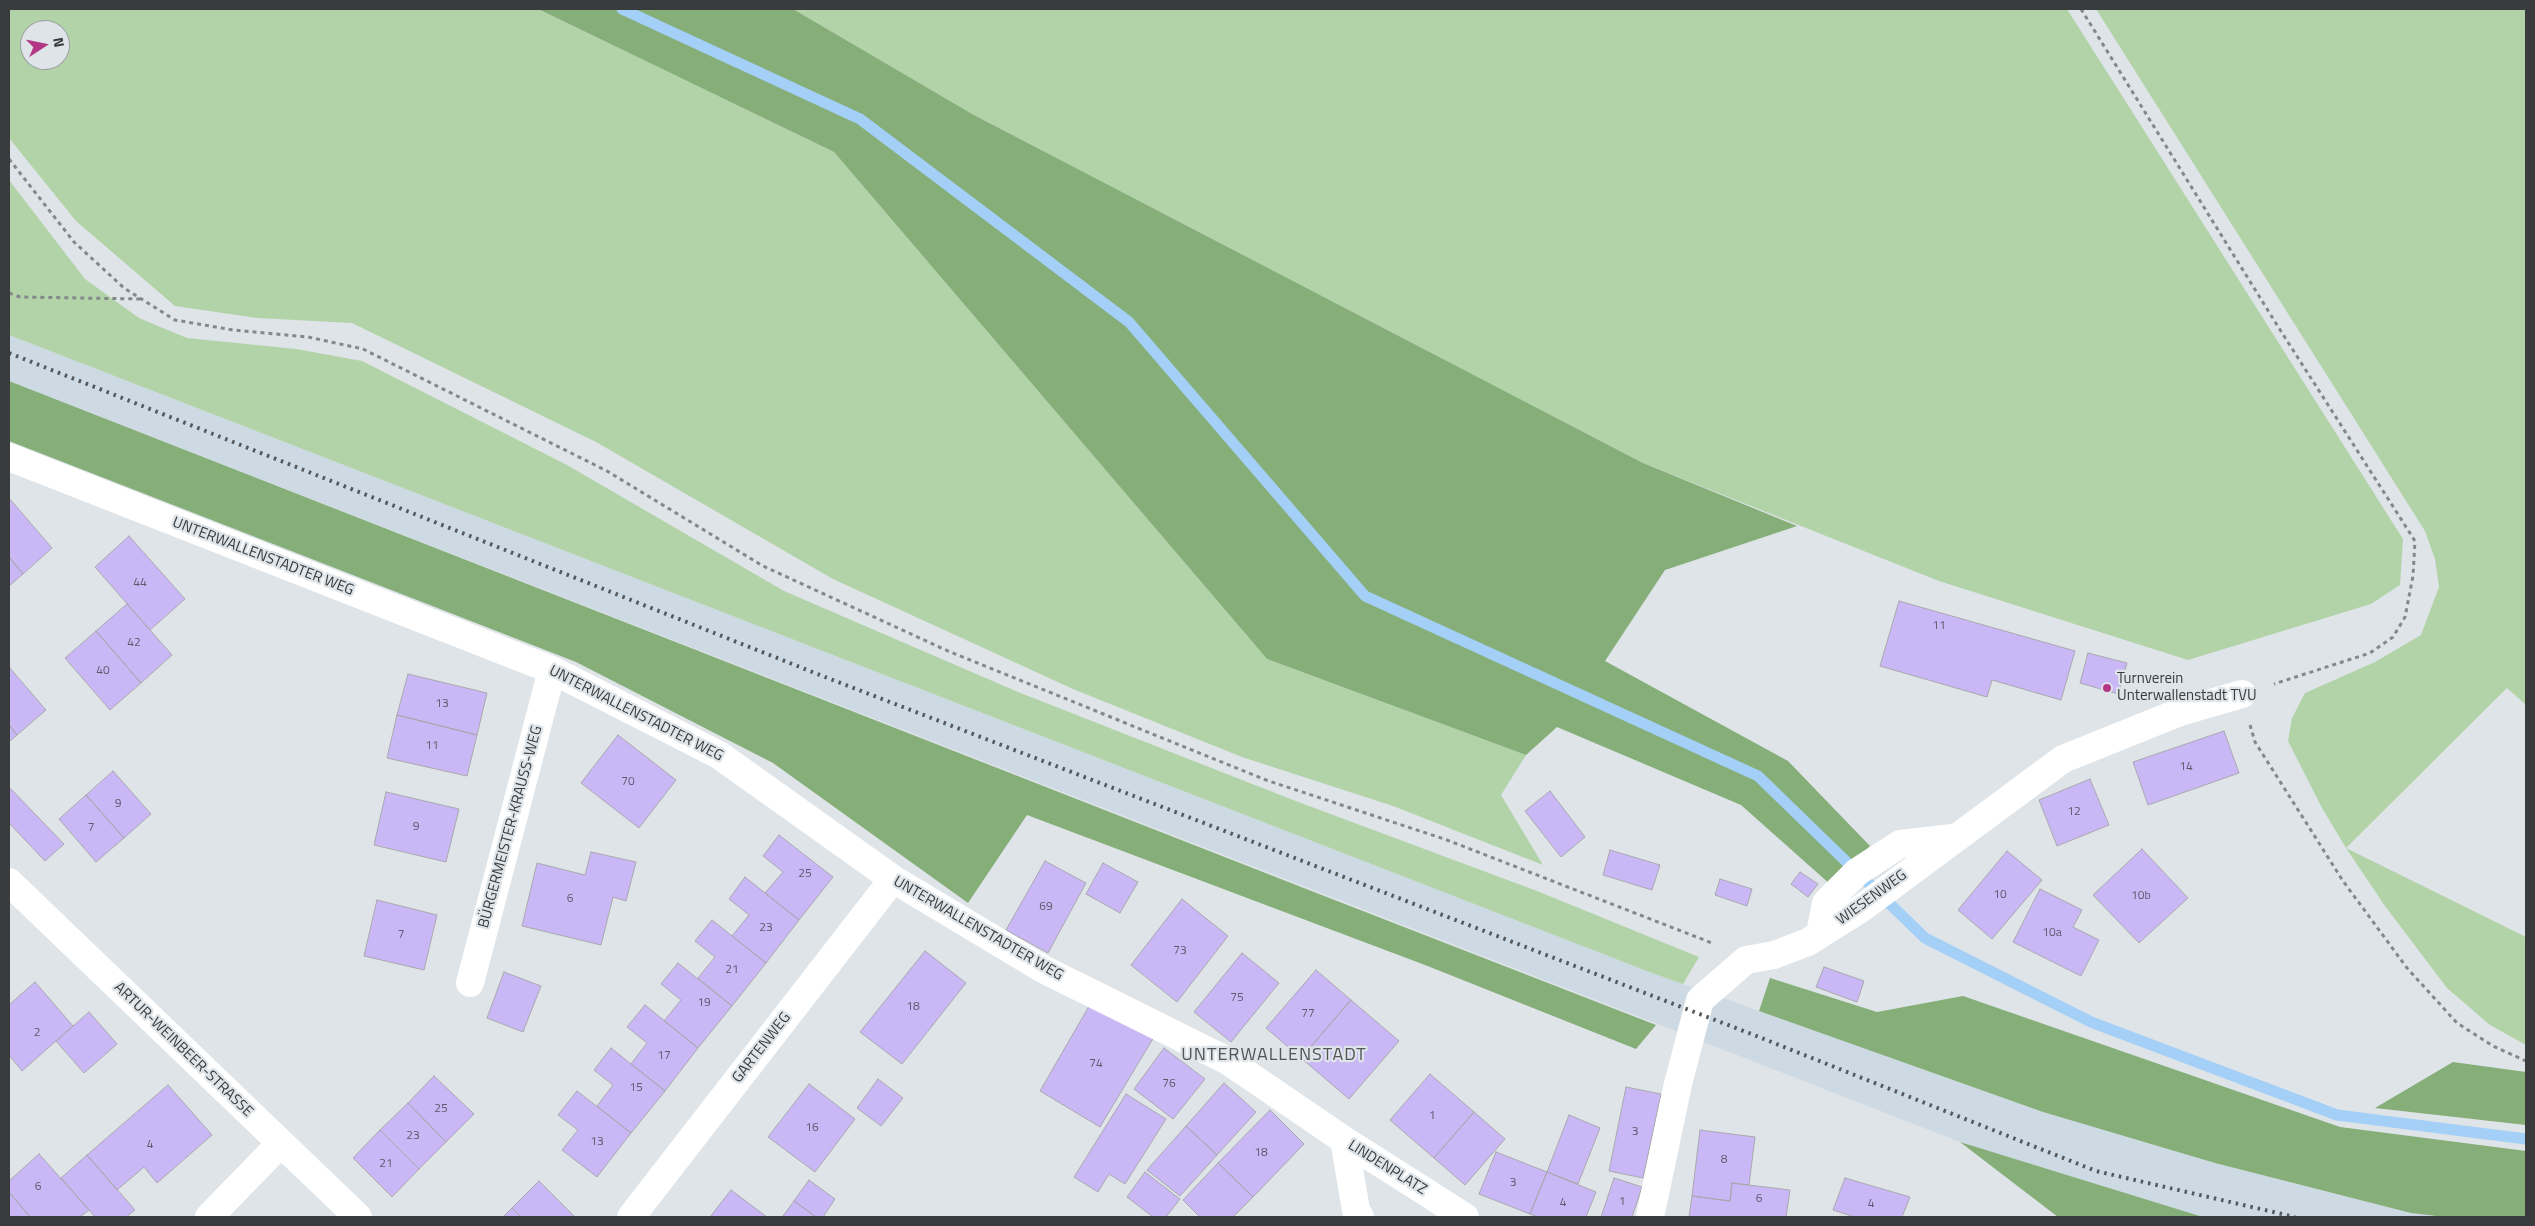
<!DOCTYPE html>
<meta charset="utf-8">
<style>
body{margin:0}
#map{position:relative;width:2535px;height:1226px;overflow:hidden;background:#dee4e8;font-family:"Titillium Web",sans-serif}
canvas{display:block}
.frame{position:absolute;inset:0;border:10px solid #393b3d;pointer-events:none}
.north{position:absolute;left:20px;top:20px;width:50px;height:50px;box-sizing:border-box;background:#dee4e8;border:1px solid #9ca0a4;border-radius:50%;rotate:79deg;font-size:14px;font-weight:700;line-height:20px;text-align:center;color:#393b3d}
.north::after{content:'';display:block;margin:auto;width:18px;height:22px;background:#b43786;clip-path:polygon(50% 0,100% 100%,50% 72%,0 100%)}
</style>
<div id="map">
<canvas width="2535" height="1226"></canvas>
<div class="frame"></div>
<div class="north">N</div>
</div>
<script>
const context = document.querySelector('canvas').getContext('2d');
context.lineJoin = 'round';
function paint(path, color) {
  context.fillStyle = color;
  context.fill(path, 'evenodd');
}
function toPath(rows) {
  const path = new Path2D();
  for (const r of rows) {
    path.moveTo(r[0], r[1]);
    for (let i = 2; i < r.length; i += 2) path.lineTo(r[i], r[i + 1]);
  }
  return path;
}
function strokePath(path, color, width, dash) {
  context.strokeStyle = color;
  context.lineWidth = width;
  context.lineCap = dash ? 'butt' : 'round';
  context.setLineDash(dash || []);
  context.stroke(path);
}
function drawText(font, color, halo, rows, align = 'center') {
  context.font = font + ' "Titillium Web",sans-serif';
  context.lineWidth = 4.5;
  context.setLineDash([]);
  context.textBaseline = 'middle';
  context.strokeStyle = halo;
  context.fillStyle = color;
  for (const [text, x, y, turn = 0] of rows) {
    context.save();
    context.translate(x, y);
    context.rotate((+turn || 0) * Math.PI / 180);
    context.textAlign = isNaN(turn) ? turn : align;
    if (halo) context.strokeText(text, 0, 0);
    context.fillText(text, 0, 0);
    context.restore();
  }
}
paint(toPath([
 [9,335,1652,973,2043,1112,2218,1164,2411,1213,2445,1217,2203,1217,1960,1142,9,381]
]), '#cddae4');
paint(toPath([
 [9,9,538,9,834,152,1267,659,1526,755,1501,795,1543,865,1393,806,1242,757,1073,689,833,579,596,442,352,323,257,318,175,306,76,221,9,138],
 [30,30,60,30,60,60,30,60],
 [793,9,2067,9,2403,539,2400,585,2371,604,2188,660,1939,581,1643,463,974,115],
 [2096,9,2526,9,2526,705,2507,688,2346,848,2526,937,2526,1045,2490,1025,2447,988,2385,906,2346,848,2322,808,2288,741,2292,718,2305,693,2375,662,2421,635,2439,587,2435,559,2425,531],
 [9,180,85,279,139,318,187,338,296,349,362,361,567,465,784,591,1018,692,1293,800,1537,891,1699,957,1683,984,1652,973,9,335]
]), '#b2d3a7');
paint(toPath([
 [538,9,793,9,974,115,1643,463,1797,526,1665,570,1605,661,1788,761,1870,846,1831,885,1741,805,1557,727,1526,755,1267,659,834,152],
 [9,381,1314,892,1656,1025,1636,1049,1425,965,1027,815,968,903,773,763,576,662,9,441],
 [1770,978,1877,1012,1963,996,2340,1127,2526,1151,2526,1217,2445,1217,2411,1213,2215,1163,2043,1112,1759,1011],
 [2453,1062,2526,1072,2526,1125,2375,1108],
 [1960,1142,2203,1217,2058,1217]
]), '#85ae78');
strokePath(toPath([
 [622,9,860,119,1129,322,1365,596,1758,776,1925,938,2091,1022,2337,1115,2526,1139]
]), '#a4cff6', 11);
const building = toPath([
 [9,498,52,548,23,574,9,557,9,498],
 [129,536,185,599,150,630,95,567,129,536],
 [9,557,23,574,9,586,9,557],
 [1899,601,2075,651,2061,700,1992,680,1987,697,1880,666,1899,601],
 [127,604,172,655,141,683,96,631,127,604],
 [96,631,141,683,110,710,65,658,96,631],
 [2088,653,2127,663,2118,694,2080,683,2088,653],
 [9,667,46,710,17,735,9,725,9,667],
 [408,674,487,693,477,735,397,715,408,674],
 [397,715,477,735,467,776,387,758,397,715],
 [9,725,17,735,9,742,9,725],
 [2224,731,2239,773,2148,805,2133,762,2224,731],
 [618,735,676,780,639,828,581,783,618,735],
 [113,771,151,814,124,838,86,795,113,771],
 [2090,779,2109,825,2057,846,2039,800,2090,779],
 [9,787,64,844,45,861,9,823,9,787],
 [1550,791,1585,837,1561,857,1525,811,1550,791],
 [386,792,459,809,446,862,374,845,386,792],
 [86,795,124,838,96,862,59,819,86,795],
 [779,835,833,877,799,920,765,893,783,872,763,856,779,835],
 [2142,849,2188,898,2139,943,2093,895,2142,849],
 [1610,850,1660,865,1652,890,1603,875,1610,850],
 [2007,851,2042,880,1992,939,1958,910,2007,851],
 [591,852,636,862,626,901,613,897,601,945,522,926,537,863,585,875,591,852],
 [1045,861,1086,883,1048,953,1006,930,1045,861],
 [1103,863,1138,882,1120,913,1086,894,1103,863],
 [1800,872,1818,884,1808,897,1791,884,1800,872],
 [745,877,799,920,766,963,732,936,749,915,729,899,745,877],
 [1720,879,1752,889,1747,906,1715,895,1720,879],
 [2040,889,2082,910,2073,927,2099,940,2081,976,2013,942,2040,889],
 [1182,899,1228,936,1177,1002,1131,965,1182,899],
 [377,900,437,915,424,970,364,956,377,900],
 [712,920,766,963,732,1006,698,978,715,957,695,941,712,920],
 [925,951,966,983,902,1064,860,1032,925,951],
 [1242,953,1279,983,1231,1042,1194,1012,1242,953],
 [678,963,732,1006,698,1048,664,1021,681,1000,661,984,678,963],
 [1824,967,1864,981,1857,1002,1816,987,1824,967],
 [1316,970,1351,1000,1301,1058,1266,1028,1316,970],
 [504,972,541,986,523,1032,487,1018,504,972],
 [35,982,73,1026,22,1071,9,1055,9,1005,35,982],
 [1351,1000,1399,1041,1349,1099,1301,1058,1351,1000],
 [1092,1001,1154,1037,1100,1127,1040,1091,1092,1001],
 [645,1005,698,1048,665,1091,631,1064,647,1043,627,1027,645,1005],
 [89,1012,117,1044,84,1073,56,1041,89,1012],
 [611,1048,665,1091,631,1133,597,1106,613,1085,594,1070,611,1048],
 [1164,1048,1205,1079,1173,1119,1134,1089,1164,1048],
 [1430,1074,1474,1112,1434,1158,1390,1120,1430,1074],
 [434,1076,474,1114,446,1142,408,1103,434,1076],
 [878,1079,903,1098,881,1126,857,1108,878,1079],
 [1224,1083,1256,1112,1217,1155,1186,1126,1224,1083],
 [809,1084,855,1119,815,1172,768,1137,809,1084],
 [168,1085,212,1135,157,1183,144,1167,117,1190,87,1155,168,1085],
 [1626,1087,1661,1094,1643,1178,1609,1171,1626,1087],
 [577,1091,631,1133,597,1177,562,1150,578,1130,558,1115,577,1091],
 [1126,1094,1166,1119,1125,1184,1109,1174,1098,1192,1074,1177,1126,1094],
 [408,1103,446,1142,419,1169,380,1130,408,1103],
 [1270,1110,1304,1144,1253,1197,1218,1163,1270,1110],
 [1474,1112,1505,1139,1465,1185,1434,1158,1474,1112],
 [1569,1115,1600,1128,1578,1184,1547,1172,1569,1115],
 [1186,1126,1217,1155,1180,1196,1147,1170,1186,1126],
 [380,1130,419,1169,392,1197,353,1158,380,1130],
 [1700,1130,1755,1137,1749,1185,1732,1183,1730,1201,1692,1196,1700,1130],
 [1496,1152,1547,1172,1530,1214,1479,1194,1496,1152],
 [39,1154,89,1210,80,1217,30,1217,9,1192,9,1181,39,1154],
 [87,1155,135,1210,126,1217,95,1217,61,1178,87,1155],
 [1218,1163,1253,1197,1233,1217,1200,1217,1183,1200,1218,1163],
 [1145,1172,1180,1199,1166,1217,1153,1217,1127,1197,1145,1172],
 [1547,1172,1596,1192,1586,1217,1538,1217,1530,1214,1547,1172],
 [1614,1178,1642,1187,1632,1217,1601,1217,1614,1178],
 [1845,1178,1910,1197,1902,1217,1855,1217,1833,1210,1845,1178],
 [809,1180,835,1199,823,1217,816,1217,794,1201,809,1180],
 [539,1181,575,1217,521,1217,512,1208,539,1181],
 [1732,1183,1790,1190,1786,1217,1689,1217,1692,1196,1730,1201,1732,1183],
 [731,1190,767,1217,710,1217,731,1190],
 [9,1192,30,1217,9,1217,9,1192],
 [794,1201,816,1217,785,1217,783,1216,794,1201],
 [512,1208,521,1217,503,1217,512,1208]
]);
paint(building, '#cab7f5');
strokePath(building, '#a9a8ae', 1);
strokePath(toPath([
 [2081,9,2277,325,2415,541,2413,576,2405,617,2393,637,2370,653,2274,684],
 [9,159,74,242,124,288,175,320,233,330,308,337,363,349,607,471,763,566,948,651,1266,780,1447,840,1712,943],
 [9,293,20,297,141,299],
 [2250,725,2255,742,2343,881,2407,968,2457,1023,2493,1046,2526,1061]
]), '#84888b', 3, [4, 4]);
strokePath(toPath([
 [9,457,552,670,719,755,893,879,1043,969,1228,1061,1344,1140],
 [9,882,358,1217],
 [1820,934,1826,903,1857,872,1900,844,1953,838],
 [470,983,552,670],
 [209,1217,281,1143],
 [631,1217,893,879],
 [1360,1217,1356,1210,1344,1140,1465,1217],
 [1650,1217,1678,1084,1700,1000,1746,960,1774,955,1808,942,1859,910,2063,759,2180,712,2242,694]
]), '#fff', 28);
strokePath(toPath([
 [9,353,825,677,1754,1035,2096,1171,2295,1217]
]), '#55585a', 4, [2.5, 5]);
for (const [x, y, r, color] of [
 [2107,688,5,"#b43786"]
]) {
  const dot = new Path2D();
  dot.arc(x, y, r, 0, 2 * Math.PI);
  context.fillStyle = color;
  context.fill(dot);
  strokePath(dot, '#dee4e8', 2);
}
drawText('12px', '#5d5a6b', null, [
 ["44",140,583],
 ["11",1939,626],
 ["42",134,643],
 ["40",103,671],
 ["13",442,704],
 ["11",432,746],
 ["14",2186,767],
 ["70",628,782],
 ["9",118,804],
 ["12",2074,812],
 ["9",416,827],
 ["7",91,828],
 ["25",805,874],
 ["10",2000,895],
 ["10b",2141,896],
 ["6",570,899],
 ["69",1046,907],
 ["23",766,928],
 ["10a",2052,933],
 ["7",401,935],
 ["73",1180,951],
 ["21",732,970],
 ["75",1237,998],
 ["19",704,1003],
 ["18",913,1007],
 ["77",1308,1014],
 ["2",37,1033],
 ["17",664,1056],
 ["74",1096,1064],
 ["76",1169,1084],
 ["15",636,1088],
 ["25",441,1109],
 ["1",1432,1116],
 ["16",812,1128],
 ["3",1635,1132],
 ["23",413,1136],
 ["13",597,1142],
 ["4",150,1145],
 ["18",1261,1153],
 ["8",1724,1160],
 ["21",386,1164],
 ["3",1513,1183],
 ["6",38,1187],
 ["6",1759,1199],
 ["1",1622,1202],
 ["4",1563,1203],
 ["4",1871,1204]
]);
drawText('15px', '#393b3d', '#dee4e8', [
 ["UNTERWALLENSTADTER WEG",263,557,21],
 ["UNTERWALLENSTADTER WEG",636,714,27],
 ["BÜRGERMEISTER-KRAUSS-WEG",511,827,-75],
 ["WIESENWEG",1872,898,-36],
 ["UNTERWALLENSTADTER WEG",978,929,30],
 ["GARTENWEG",762,1048,-52],
 ["ARTUR-WEINBEER-STRASSE",183,1050,44],
 ["LINDENPLATZ",1387,1168,32]
]);
drawText('15px', '#393b3d', '#dee4e8', [
 ["Turnverein",2117,679],
 ["Unterwallenstadt TVU",2117,696]
], 'left');
context.letterSpacing = '1px';
drawText('18px', '#51565a', '#dee4e8', [
 ["UNTERWALLENSTADT",1274,1056]
]);
context.letterSpacing = '0px';
</script>
